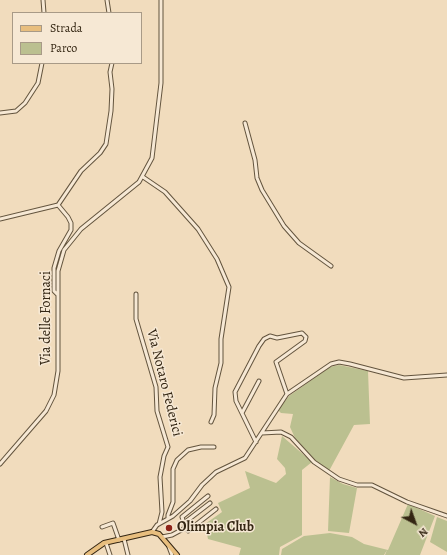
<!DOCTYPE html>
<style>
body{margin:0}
#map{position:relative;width:447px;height:555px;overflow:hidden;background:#f1dcbd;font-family:Alegreya,serif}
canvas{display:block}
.legend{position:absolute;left:12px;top:12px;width:130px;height:52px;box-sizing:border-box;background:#f6e8d4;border:1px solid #a89a87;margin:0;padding:5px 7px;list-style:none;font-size:12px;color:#342613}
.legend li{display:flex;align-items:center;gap:8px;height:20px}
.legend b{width:20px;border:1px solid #a89a87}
.north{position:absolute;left:395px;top:503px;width:40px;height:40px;-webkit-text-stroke:3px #f6e8d4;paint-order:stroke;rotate:139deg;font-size:11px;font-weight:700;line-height:16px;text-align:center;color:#342613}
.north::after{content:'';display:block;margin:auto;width:14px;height:18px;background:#342613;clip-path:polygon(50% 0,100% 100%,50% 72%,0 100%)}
</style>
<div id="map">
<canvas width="447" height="555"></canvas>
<ul class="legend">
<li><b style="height:5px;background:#e8be7e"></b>Strada</li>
<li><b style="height:11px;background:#bbc090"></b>Parco</li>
</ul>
<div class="north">N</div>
</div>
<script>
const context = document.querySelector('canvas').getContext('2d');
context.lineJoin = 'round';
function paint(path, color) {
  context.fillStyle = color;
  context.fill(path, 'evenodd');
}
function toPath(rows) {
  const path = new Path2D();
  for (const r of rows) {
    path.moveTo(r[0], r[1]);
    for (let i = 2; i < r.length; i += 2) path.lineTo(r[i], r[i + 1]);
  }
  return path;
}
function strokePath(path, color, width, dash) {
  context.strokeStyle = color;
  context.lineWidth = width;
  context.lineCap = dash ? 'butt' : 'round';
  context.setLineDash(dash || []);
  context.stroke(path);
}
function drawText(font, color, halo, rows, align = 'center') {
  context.font = font + ' Alegreya,serif';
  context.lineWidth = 3;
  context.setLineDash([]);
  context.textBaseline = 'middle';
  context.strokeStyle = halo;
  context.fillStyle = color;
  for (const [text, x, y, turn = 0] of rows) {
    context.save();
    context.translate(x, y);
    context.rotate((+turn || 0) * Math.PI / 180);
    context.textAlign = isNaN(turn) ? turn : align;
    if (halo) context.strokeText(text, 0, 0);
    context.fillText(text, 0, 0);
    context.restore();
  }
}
paint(toPath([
 [339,365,368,371,370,424,354,425,329,471,316,462,295,438,290,427,293,414,281,413,278,410,289,396,330,367],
 [282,436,312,462,302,470,302,535,280,547,279,555,239,555,241,548,208,539,205,524,222,512,218,503,250,488,245,471,276,483,286,474,285,468,277,459],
 [330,477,343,484,357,488,349,533,328,531],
 [408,504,435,516,420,555,385,555,387,550,384,555,281,555,282,549,304,536,330,533,352,537,364,544,388,550],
 [437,517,447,521,447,552,430,542]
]), '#bbc090');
const minor = toPath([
 [43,0,44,13],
 [107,0,109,13],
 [0,113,16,111,25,103,38,83,42,63],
 [245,123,255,160,257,178,262,190,284,226,299,243,331,266],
 [143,177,165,192,198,229,217,259,229,287,221,339,221,363,215,388,214,415,211,422],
 [58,205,81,171,100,153,106,144,111,111,112,89,110,72,112,63],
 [0,219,58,205,68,217,71,223,71,230,59,251,54,268,54,291,57,294],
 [136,294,136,319,156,387,157,411,168,447,164,456,160,477,162,512,159,524],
 [242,413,259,381],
 [262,433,281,432,291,437,314,462,339,479,357,485,372,485,407,502,447,516],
 [256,442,236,401,235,392,259,346,264,339,270,336,277,338,302,333,306,337,305,341,276,362,287,394],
 [0,464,46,411,54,395,58,371,58,271,64,250,81,229,139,182,152,158,161,83,161,0],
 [210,503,184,523,188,531,216,509],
 [168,518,168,515,173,502,173,469,177,460,188,450,201,447,214,447],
 [184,523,182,517,208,496],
 [102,527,113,523,119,540],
 [152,532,157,525,173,516,190,501,202,485,216,472,245,458,287,394,331,364,339,362,350,364,404,378,447,375],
 [162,537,172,535,185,528],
 [124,539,128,555],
 [106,543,110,555],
 [169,547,172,555]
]);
const major = toPath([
 [87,555,104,543,152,532,159,534,177,555]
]);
strokePath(minor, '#63543e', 5);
strokePath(major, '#342613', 6);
strokePath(minor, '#f6e8d4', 3);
strokePath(major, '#e8be7e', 4);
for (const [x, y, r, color] of [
 [169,528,4,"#8f2418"]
]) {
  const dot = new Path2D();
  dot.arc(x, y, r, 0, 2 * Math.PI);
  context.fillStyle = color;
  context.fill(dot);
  strokePath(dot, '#f6e8d4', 1.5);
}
drawText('14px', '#342613', '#f6e8d4', [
 ["Via delle Fornaci",47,318,-90],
 ["Via Notaro Federici",164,383,76]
]);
drawText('bold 14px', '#342613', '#f6e8d4', [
 ["Olimpia Club",177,528]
], 'left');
</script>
